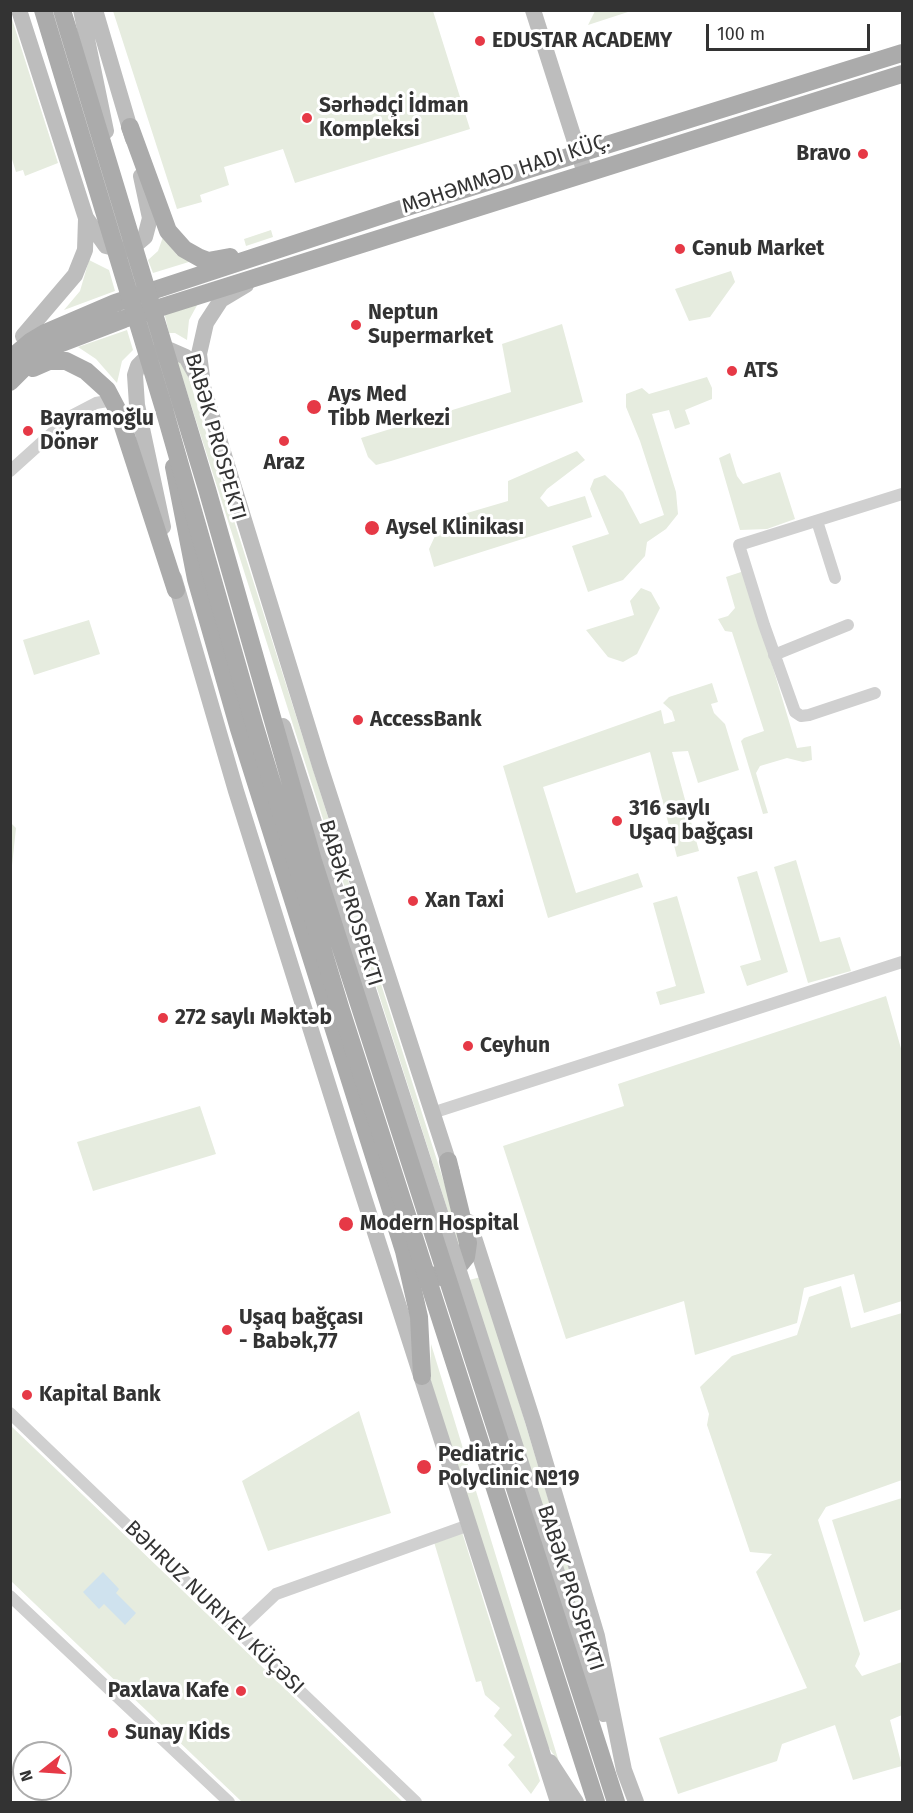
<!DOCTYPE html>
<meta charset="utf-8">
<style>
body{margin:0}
#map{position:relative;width:913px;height:1813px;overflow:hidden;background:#fff;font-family:"Fira Sans",sans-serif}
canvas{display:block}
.frame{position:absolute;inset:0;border:12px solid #333;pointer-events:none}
.north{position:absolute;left:12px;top:1741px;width:60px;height:60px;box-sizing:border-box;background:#fff;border:2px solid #adadad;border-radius:50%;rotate:253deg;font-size:16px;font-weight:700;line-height:24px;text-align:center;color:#333}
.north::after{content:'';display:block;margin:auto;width:21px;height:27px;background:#e63946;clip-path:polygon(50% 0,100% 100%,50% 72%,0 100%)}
.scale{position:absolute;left:706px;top:24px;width:164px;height:27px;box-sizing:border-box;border:3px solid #333;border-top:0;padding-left:8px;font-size:18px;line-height:21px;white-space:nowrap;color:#333;-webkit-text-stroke:4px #fff;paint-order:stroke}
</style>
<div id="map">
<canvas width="913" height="1813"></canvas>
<div class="frame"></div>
<div class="north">N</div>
<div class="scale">100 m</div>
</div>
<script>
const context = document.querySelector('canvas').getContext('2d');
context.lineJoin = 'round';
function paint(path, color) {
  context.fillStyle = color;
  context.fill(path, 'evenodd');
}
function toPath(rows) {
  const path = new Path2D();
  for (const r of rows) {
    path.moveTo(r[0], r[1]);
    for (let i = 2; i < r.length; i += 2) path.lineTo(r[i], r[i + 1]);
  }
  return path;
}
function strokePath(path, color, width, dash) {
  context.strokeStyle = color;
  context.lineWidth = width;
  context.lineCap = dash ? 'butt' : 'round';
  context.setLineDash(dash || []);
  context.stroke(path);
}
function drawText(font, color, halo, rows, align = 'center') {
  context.font = font + ' "Fira Sans",sans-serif';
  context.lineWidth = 6;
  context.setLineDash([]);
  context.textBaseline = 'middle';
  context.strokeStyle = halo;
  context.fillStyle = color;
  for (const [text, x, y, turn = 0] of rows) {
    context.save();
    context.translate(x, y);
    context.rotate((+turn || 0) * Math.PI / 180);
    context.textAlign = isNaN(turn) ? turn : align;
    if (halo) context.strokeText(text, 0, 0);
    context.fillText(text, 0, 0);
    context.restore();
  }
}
paint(toPath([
 [113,11,433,11,470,129,295,183,283,149,224,167,229,185,200,195,202,202,177,209],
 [595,11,595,10,631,11,588,25],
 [11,16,58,163,25,176,23,170,16,172,11,156],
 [271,230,273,237,246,246,244,239],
 [163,237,177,255,192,261,153,273,148,260,158,251],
 [89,260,109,270,115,291,64,310,80,291],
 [731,271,735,282,710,317,689,321,675,289],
 [201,298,189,320,187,340,175,333,169,333,164,312],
 [562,324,583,402,391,461,376,465,368,457,361,438,511,392,502,344],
 [127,330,133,350,122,361,117,383,96,359,78,347],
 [177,361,184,363,448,1195,464,1249,461,1252],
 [707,377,712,388,712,399,685,410,690,424,675,429,669,410,652,414,676,492,678,514,666,529,647,542,645,556,623,580,588,592,572,546,609,534,590,489,594,479,605,475,623,492,640,524,664,515,640,441,626,407,626,394,642,388,649,394],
 [577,451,585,460,547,489,540,498,548,507,585,496,592,517,434,567,429,549,435,536,450,518,508,501,508,481],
 [730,453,737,476,743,484,780,472,795,519,767,529,740,530,719,458],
 [744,571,797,748,811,746,812,760,803,762,787,758,760,766,756,773,768,813,763,814,741,741,744,738,764,731,732,632,725,631,718,619,728,616,735,608,726,577],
 [641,588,651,592,660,608,637,654,623,662,608,657,586,630,634,615,630,601],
 [89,620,100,654,34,675,23,640],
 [712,683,718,702,711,704,714,713,725,724,739,770,698,783,688,751,672,752,699,851,677,857,650,752,543,787,576,893,638,873,643,887,548,918,503,766,661,710,664,724,675,721,672,711,663,703,669,697],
 [11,823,16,828,11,875],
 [796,860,820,942,840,937,851,971,808,983,774,867],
 [757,871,788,972,747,986,740,966,761,960,737,877],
 [677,896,705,993,660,1005,656,992,676,986,653,903],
 [886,996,902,1052,902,1301,864,1313,854,1274,804,1288,797,1323,695,1355,684,1301,566,1339,503,1146,624,1106,618,1084],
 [200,1106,216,1154,93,1191,77,1142],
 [481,1277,586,1624,583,1632,469,1280],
 [841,1286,851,1328,902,1313,902,1480,826,1507,818,1520,860,1654,855,1666,862,1676,902,1662,902,1715,890,1720,902,1766,853,1780,835,1725,782,1744,777,1761,678,1794,659,1738,807,1688,756,1572,772,1554,750,1552,707,1425,709,1414,700,1387,732,1356,797,1335,809,1297],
 [431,1344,559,1762,546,1744,430,1379],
 [359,1411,391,1513,268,1551,242,1481],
 [10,1425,403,1802,242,1802,11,1581],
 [902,1498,902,1609,864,1622,832,1520],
 [462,1532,540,1781,531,1794,508,1765,515,1757,503,1745,512,1735,494,1716,500,1708,485,1695,481,1681,476,1682,434,1542]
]), '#e6ecdf');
paint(toPath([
 [103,1572,119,1589,116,1593,136,1613,125,1625,104,1604,99,1609,83,1592]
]), '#cfe2ee');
strokePath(toPath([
 [10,471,71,416,96,403,113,400],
 [817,521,835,578],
 [774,655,848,625],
 [875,693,809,715,801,716,795,712,764,625,739,545,902,494],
 [432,1113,902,962],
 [10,1413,416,1802],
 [10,1596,229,1802],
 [238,1630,276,1594,469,1525]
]), '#d0d0d0', 12);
strokePath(toPath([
 [19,10,86,218,106,246,123,250,132,248,145,237,150,218,141,176],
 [81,10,106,131],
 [95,10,133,139],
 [533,10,585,173],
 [23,336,75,275,85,250,86,219],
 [202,377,199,354,206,323,221,300,246,285],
 [163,527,137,405,135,375,138,366,150,354,170,350,186,357,203,387,320,766,452,1173],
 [174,578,236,791,347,1145,558,1802],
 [469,1222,533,1421,597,1636,624,1770,636,1802],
 [528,1485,604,1714],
 [550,1762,576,1802]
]), '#bdbdbd', 16);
strokePath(toPath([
 [130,127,168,231,184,249,200,258,208,261,230,257],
 [10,359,30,342,45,333,115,303,404,208,902,53],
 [33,368,49,361,66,361,86,371,107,390,118,411,176,590],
 [10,382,34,358,51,347,124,319,902,74],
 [174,467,196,579,239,729,404,1251,419,1317,422,1376],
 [414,1268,422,1274,442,1277,454,1272,466,1257,468,1243,448,1161]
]), '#ababab', 18);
strokePath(toPath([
 [283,726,528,1485]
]), '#bdbdbd', 16);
strokePath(toPath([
 [43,10,164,409,254,724,341,1010,596,1802],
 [62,10,207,489,313,861,616,1802]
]), '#ababab', 18);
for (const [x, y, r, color] of [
 [480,41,6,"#e63946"],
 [307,118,6,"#e63946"],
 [863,154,6,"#e63946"],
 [680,249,6,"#e63946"],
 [356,325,6,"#e63946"],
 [732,371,6,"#e63946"],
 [314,407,8,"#e63946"],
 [28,431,6,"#e63946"],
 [284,441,6,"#e63946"],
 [372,528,8,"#e63946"],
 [358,720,6,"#e63946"],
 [617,821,6,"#e63946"],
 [413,901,6,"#e63946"],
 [163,1018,6,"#e63946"],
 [468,1046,6,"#e63946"],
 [346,1224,8,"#e63946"],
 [227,1330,6,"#e63946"],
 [27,1395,6,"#e63946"],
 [424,1467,8,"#e63946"],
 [241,1691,6,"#e63946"],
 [113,1733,6,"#e63946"]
]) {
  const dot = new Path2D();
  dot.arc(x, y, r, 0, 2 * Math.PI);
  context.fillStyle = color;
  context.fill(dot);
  strokePath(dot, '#fff', 2);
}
drawText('bold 21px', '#333', '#fff', [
 ["EDUSTAR ACADEMY",492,41],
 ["Sərhədçi İdman",319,106],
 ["Kompleksi",319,130],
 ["Bravo",851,154,"right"],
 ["Cənub Market",692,249],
 ["Neptun",368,313],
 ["Supermarket",368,337],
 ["ATS",744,371],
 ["Ays Med",328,395],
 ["Tibb Merkezi",328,419],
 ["Bayramoğlu",40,419],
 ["Dönər",40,443],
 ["Araz",284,463,"center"],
 ["Aysel Klinikası",386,528],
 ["AccessBank",370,720],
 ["316 saylı",629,809],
 ["Uşaq bağçası",629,833],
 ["Xan Taxi",425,901],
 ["272 saylı Məktəb",175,1018],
 ["Ceyhun",480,1046],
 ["Modern Hospital",360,1224],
 ["Uşaq bağçası",239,1318],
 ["- Babək,77",239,1342],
 ["Kapital Bank",39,1395],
 ["Pediatric",438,1455],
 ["Polyclinic №19",438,1479],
 ["Paxlava Kafe",229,1691,"right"],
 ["Sunay Kids",125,1733]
], 'left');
drawText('21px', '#333', '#fff', [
 ["MƏHƏMMƏD HADI KÜÇ.",506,174,-18],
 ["BABƏK PROSPEKTI",215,437,74],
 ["BABƏK PROSPEKTI",350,903,73],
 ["BABƏK PROSPEKTI",570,1588,72],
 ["BƏHRUZ NURIYEV KÜÇƏSI",214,1608,44]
]);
</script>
